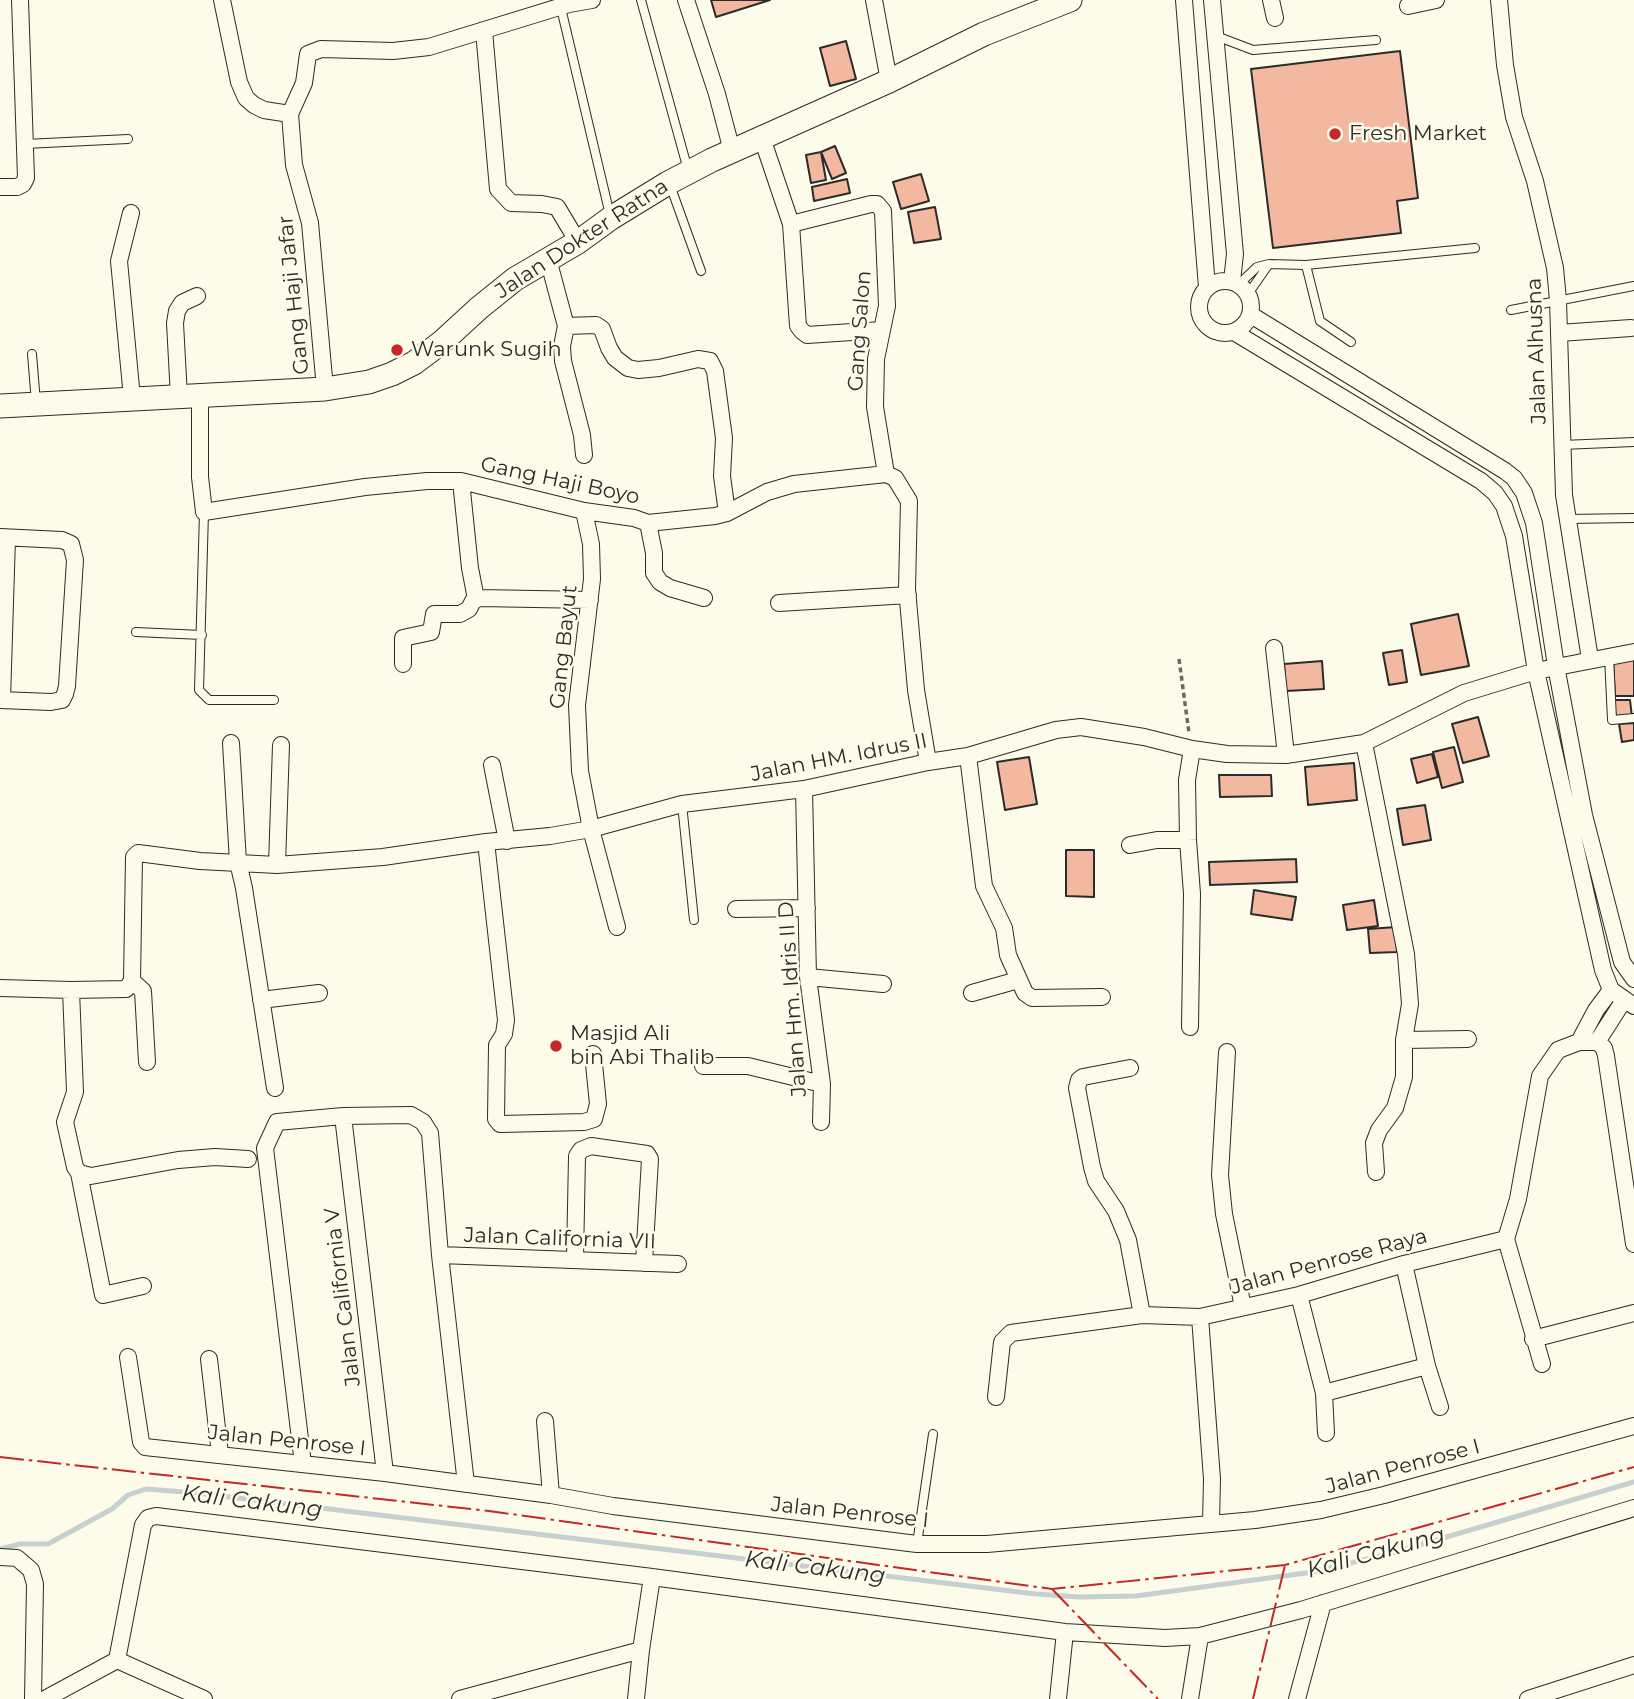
<!DOCTYPE html>
<style>
body{margin:0}
canvas{display:block;background:#fdfbea}
</style>
<canvas width="1634" height="1699"></canvas>
<script>
const context = document.querySelector('canvas').getContext('2d');
context.lineJoin = 'round';
function toPath(rows) {
  const path = new Path2D();
  for (const r of rows) {
    if (r.length === 3) {
      path.moveTo(r[0] + r[2], r[1]);
      path.arc(r[0], r[1], r[2], 0, 2 * Math.PI);
      continue;
    }
    path.moveTo(r[0], r[1]);
    for (let i = 2; i < r.length; i += 2) path.lineTo(r[i], r[i + 1]);
  }
  return path;
}
function strokePath(path, color, width, dash) {
  context.strokeStyle = color;
  context.lineWidth = width;
  context.lineCap = dash ? 'butt' : 'round';
  context.setLineDash(dash || []);
  context.stroke(path);
}
function paint(path, color) {
  context.fillStyle = color;
  context.fill(path, 'evenodd');
}
function drawText(font, color, halo, rows, align = 'center') {
  context.font = font + ' Montserrat,sans-serif';
  context.lineWidth = 5;
  context.setLineDash([]);
  context.textBaseline = 'middle';
  context.strokeStyle = halo;
  context.fillStyle = color;
  for (const [text, x, y, turn = 0] of rows) {
    context.save();
    context.translate(x, y);
    context.rotate((+turn || 0) * Math.PI / 180);
    context.textAlign = isNaN(turn) ? turn : align;
    if (halo) context.strokeText(text, 0, 0);
    context.fillText(text, 0, 0);
    context.restore();
  }
}
strokePath(toPath([
 [0,1549,20,1544,48,1544,112,1509,128,1495,146,1489,196,1493,1036,1594,1079,1597,1136,1596,1313,1572,1392,1553,1634,1482]
]), '#c7d0d0', 5);
const building = toPath([
 [711,0,770,0,716,17,711,0],
 [846,41,856,79,830,86,820,48,846,41],
 [1400,51,1418,198,1397,201,1401,233,1273,248,1251,69,1400,51],
 [835,146,846,173,832,179,821,152,835,146],
 [821,152,826,180,811,183,806,155,821,152],
 [921,174,929,201,901,209,893,182,921,174],
 [847,179,850,193,814,201,812,187,847,179],
 [935,207,941,239,914,243,908,212,935,207],
 [1458,614,1469,666,1421,675,1411,624,1458,614],
 [1402,650,1407,682,1389,685,1383,653,1402,650],
 [1634,659,1634,696,1615,696,1613,660,1634,659],
 [1322,661,1324,689,1286,691,1284,664,1322,661],
 [1612,700,1630,700,1632,717,1613,718,1612,700],
 [1478,717,1489,756,1463,763,1452,724,1478,717],
 [1634,723,1634,740,1622,742,1619,724,1634,723],
 [1454,747,1463,782,1442,788,1433,752,1454,747],
 [1432,754,1438,777,1417,783,1411,759,1432,754],
 [1029,757,1037,804,1005,810,997,762,1029,757],
 [1354,763,1357,800,1308,805,1305,767,1354,763],
 [1219,775,1271,775,1272,796,1220,797,1219,775],
 [1425,805,1431,840,1403,845,1397,809,1425,805],
 [1066,850,1094,850,1094,897,1066,896,1066,850],
 [1296,859,1297,882,1210,885,1209,862,1296,859],
 [1254,890,1296,897,1292,920,1251,914,1254,890],
 [1374,900,1378,926,1347,930,1343,905,1374,900],
 [1396,927,1397,952,1370,953,1368,929,1396,927]
]);
paint(building, '#f2b8a0');
strokePath(building, '#2b2b2b', 2);
const lane = toPath([
 [641,0,688,170],
 [561,8,610,215],
 [1216,36,1253,50,1376,40],
 [25,144,128,139],
 [670,185,701,271],
 [1306,265,1320,321,1351,342],
 [1239,284,1257,267,1269,264,1306,265,1475,248],
 [1248,294,1269,264],
 [1511,310,1634,286],
 [32,354,36,403],
 [1562,445,1634,442],
 [204,512,199,690,209,700,274,700],
 [1567,519,1634,518],
 [136,632,202,635],
 [1609,656,1612,720,1634,718],
 [682,804,694,920],
 [917,1544,933,1434]
]);
const street = toPath([
 [222,0,239,82,246,98,254,105,264,110,290,114],
 [686,0,717,94,732,151],
 [874,0,889,81],
 [1184,0,1207,287],
 [1212,0,1235,254,1232,281],
 [1271,0,1275,18],
 [1499,0,1505,65,1514,117,1535,181,1555,268,1558,300,1564,495,1590,659],
 [1408,6,1436,0],
 [484,31,498,189,511,203,542,204,557,207,578,242],
 [762,138,791,224,871,204,877,204,883,211,887,306,876,359,875,407,886,474],
 [0,187,17,187,23,184,26,178,20,0],
 [131,213,119,261,132,398],
 [791,224,798,326,802,331,807,335,882,330],
 [548,259,566,326,596,325,602,329,609,348,615,358,628,368,638,370,659,368,698,359,710,361,715,371,724,438,722,476,727,513],
 [1225,307,26],
 [1251,315,1505,471,1514,478,1524,493,1534,523,1556,666,1584,815,1622,962,1634,979],
 [566,326,562,346,563,361,582,435,584,455],
 [1234,332,1481,481,1495,493,1504,506,1514,536,1536,671,1603,970,1611,990,1634,1006],
 [1559,333,1631,328],
 [325,389,310,223,294,165,290,114,304,83,308,54,321,49,393,51,429,47,569,4,592,0],
 [200,396,200,477,204,512,365,487,427,481,461,481,584,511,634,518,648,523,715,516,727,513,767,492,794,484,886,474,895,478,909,501,907,589,916,690,928,762],
 [179,397,175,323,177,311,182,303,197,296],
 [461,481,470,568,476,599],
 [584,511,591,544,592,579,577,705,580,771,591,829,617,927],
 [648,523,654,553,654,573,660,582,670,588,704,598],
 [0,537,62,540,71,544,75,560,67,686,65,694,62,700,51,702,0,700],
 [779,603,908,595],
 [1274,648,1286,755],
 [403,664,403,638,431,632,434,614,460,614,469,609,473,601,479,598,590,600],
 [2,700,7,538],
 [231,743,238,862,244,888,275,1088],
 [1364,743,1406,954,1410,1004,1404,1040,1404,1077,1395,1108,1379,1130,1374,1143,1376,1172],
 [968,756,984,886,1004,928,1008,955,1025,993,1032,998,1102,997],
 [492,765,507,841],
 [804,789,808,977,822,1084,821,1122],
 [486,842,506,1020,504,1034,497,1045,496,1119,500,1124,584,1122,594,1119,598,1104,593,1054],
 [1130,845,1157,840,1188,840],
 [277,865,281,745],
 [736,909,807,908],
 [808,977,883,984],
 [132,981,143,991,147,1062],
 [0,988,71,990,126,989,132,981,134,857,138,853,200,861,277,865,383,857,486,842,550,836,591,829,682,804,804,789,928,762,968,756,1056,730,1081,727,1144,737,1192,749,1227,754,1286,755,1364,743,1464,693,1536,671,1634,652],
 [71,990,75,1092,65,1122,75,1167,79,1173,91,1176,178,1160,215,1157,248,1159],
 [972,993,1018,980],
 [261,1000,319,993],
 [1190,1027,1192,894,1188,840,1187,780,1192,749],
 [1404,1040,1468,1039],
 [1579,1042,1596,1010,1611,990],
 [1597,1042,1604,1048,1606,1056,1634,1244],
 [1597,1042,1624,1000],
 [1227,1052,1220,1175,1224,1214,1243,1307],
 [703,1066,748,1066,822,1084],
 [1130,1068,1083,1077,1079,1080,1077,1088,1092,1167,1096,1181,1116,1211,1128,1240,1142,1315],
 [343,1116,385,1473],
 [79,1173,103,1295,143,1286],
 [1506,1239,1542,1364],
 [440,1255,678,1264],
 [575,1259,577,1156,581,1150,591,1146,647,1154,650,1159,644,1263],
 [1404,1264,1427,1366,1440,1407],
 [1299,1295,1324,1393,1326,1433],
 [1200,1317,1212,1479,1211,1523],
 [1533,1339,1634,1313],
 [128,1357,141,1442,145,1447,385,1473,551,1495,613,1506,917,1544,987,1544,1255,1520,1321,1510,1384,1495,1634,1426],
 [209,1359,220,1454],
 [1324,1393,1427,1366],
 [996,1397,1002,1342,1011,1333,1142,1315,1200,1317,1299,1295,1404,1264,1506,1239,1518,1199,1540,1076,1558,1050,1579,1042,1597,1042],
 [545,1421,551,1495],
 [303,1464,265,1148,277,1122,343,1116,411,1115,423,1122,430,1133,440,1255,466,1484],
 [0,1557,17,1558,31,1570,35,1584,33,1699],
 [117,1660,204,1699],
 [45,1699,117,1660,143,1525,148,1518,156,1516,652,1577,1065,1632,1165,1638,1200,1636,1301,1610,1634,1508],
 [460,1699,641,1650],
 [636,1699,641,1650,652,1577],
 [1058,1699,1065,1632],
 [1190,1699,1200,1636],
 [1297,1699,1323,1603],
 [1528,1699,1634,1665]
]);
const secondary = toPath([
 [0,406,325,389,369,382,392,374,414,363,442,342,479,308,515,279,578,242,611,218,668,183,712,160,889,81,984,34,1070,0]
]);
strokePath(lane, '#2b2b2b', 10);
strokePath(street, '#2b2b2b', 18);
strokePath(secondary, '#2b2b2b', 25);
strokePath(toPath([
 [1179,659,1189,733]
]), '#6a6964', 3.5, [5, 3.5]);
strokePath(lane, '#fdfbea', 8);
strokePath(street, '#fdfbea', 16);
strokePath(secondary, '#fdfbea', 23);
strokePath(toPath([
 [0,1457,489,1511,1052,1589,1285,1565,1634,1467],
 [1052,1589,1158,1699],
 [1253,1699,1285,1565]
]), '#c62828', 2, [24, 5, 3.5, 5]);
for (const [x, y, r, color] of [
 [1335,134,7,"#c62828"],
 [397,350,7,"#c62828"],
 [556,1046,7,"#c62828"]
]) {
  const dot = new Path2D();
  dot.arc(x, y, r, 0, 2 * Math.PI);
  context.fillStyle = color;
  context.fill(dot);
  strokePath(dot, '#fdfbea', 2.5);
}
drawText('21px', '#2b2b2b', '#fdfbea', [
 ["Fresh Market",1349,134],
 ["Warunk Sugih",411,350],
 ["Masjid Ali",570,1034],
 ["bin Abi Thalib",570,1058]
], 'left');
drawText('21px', '#2b2b2b', '#fdfbea', [
 ["Jalan Dokter Ratna",582,239,-33],
 ["Gang Haji Jafar",294,295,-96],
 ["Gang Salon",860,331,-86],
 ["Jalan Alhusna",1537,351,-92],
 ["Gang Haji Boyo",560,481,12],
 ["Gang Bayut",564,647,-84],
 ["Jalan HM. Idrus II",839,758,-11],
 ["Jalan Hm. Idris II D",793,999,-94],
 ["Jalan California VII",560,1239,2],
 ["Jalan Penrose Raya",1329,1262,-15],
 ["Jalan California V",343,1297,-97],
 ["Jalan Penrose I",287,1441,6],
 ["Jalan Penrose I",1403,1467,-15],
 ["Jalan Penrose I",850,1513,6]
]);
drawText('italic 23px', '#2b2b2b', '#fdfbea', [
 ["Kali Cakung",252,1502,7],
 ["Kali Cakung",1376,1553,-15],
 ["Kali Cakung",815,1568,7]
]);
</script>
